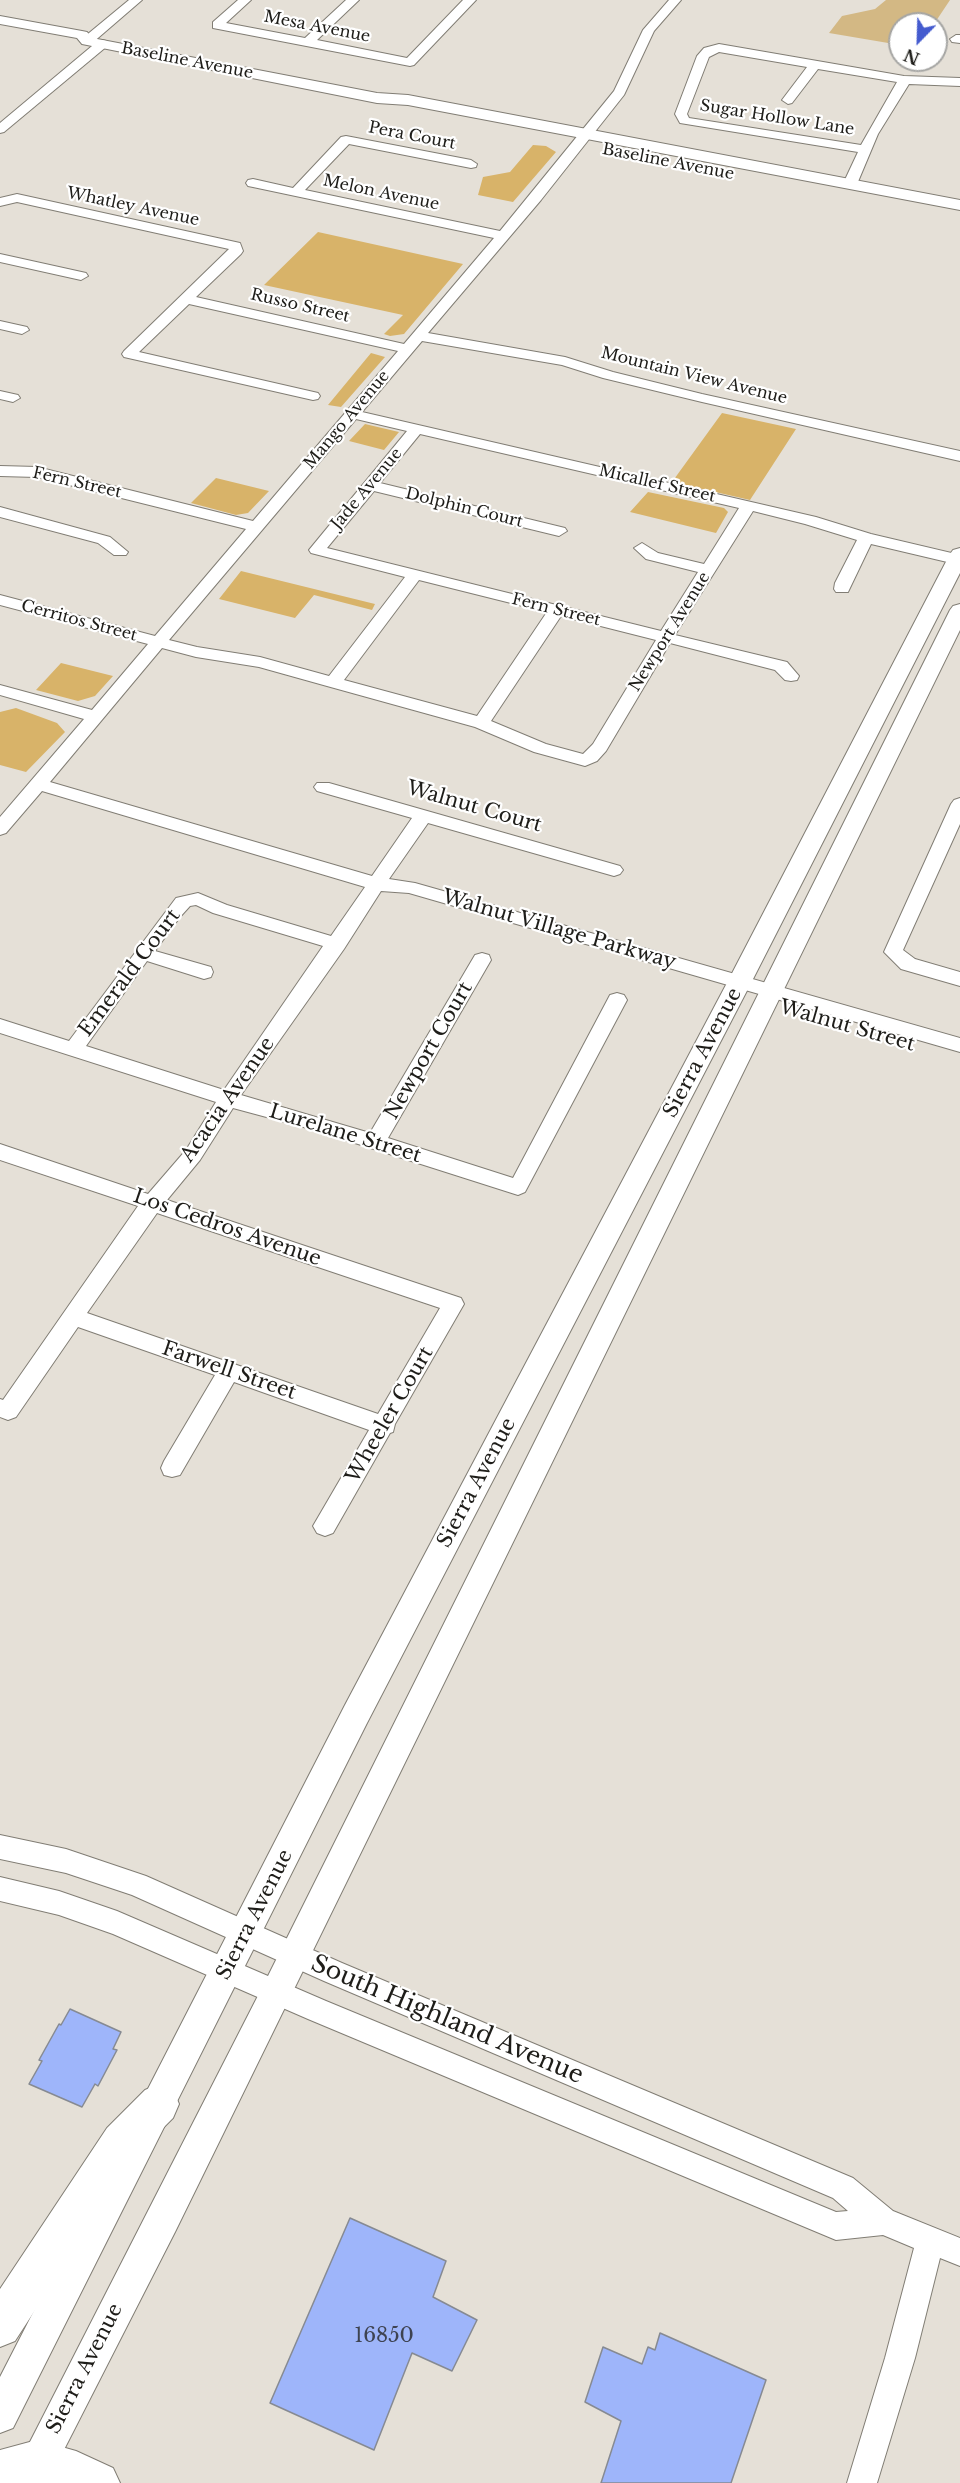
<!DOCTYPE html>
<style>
body{margin:0}
#map{position:relative;width:960px;height:2483px;overflow:hidden;background:#e5e0d7;font-family:"Libre Baskerville",serif}
canvas{display:block}
.north{position:absolute;left:888px;top:12px;width:60px;height:60px;box-sizing:border-box;background:#fff;border:2px solid #a5a5a3;border-radius:50%;rotate:203deg;font-size:16px;font-weight:700;line-height:24px;text-align:center;color:#1e1d19}
.north::after{content:'';display:block;margin:auto;width:21px;height:27px;background:#445bcf;clip-path:polygon(50% 0,100% 100%,50% 72%,0 100%)}
</style>
<div id="map">
<canvas width="960" height="2483"></canvas>
<div class="north">N</div>
</div>
<script>
const context = document.querySelector('canvas').getContext('2d');
context.lineJoin = 'round';
function paint(path, color) {
  context.fillStyle = color;
  context.fill(path, 'evenodd');
}
function toPath(rows) {
  const path = new Path2D();
  for (const r of rows) {
    path.moveTo(r[0], r[1]);
    for (let i = 2; i < r.length; i += 2) path.lineTo(r[i], r[i + 1]);
  }
  return path;
}
function strokePath(path, color, width, dash) {
  context.strokeStyle = color;
  context.lineWidth = width;
  context.lineCap = dash ? 'butt' : 'round';
  context.setLineDash(dash || []);
  context.stroke(path);
}
function drawText(font, color, halo, rows, align = 'center') {
  context.font = font + ' "Libre Baskerville",serif';
  context.lineWidth = 4.5;
  context.setLineDash([]);
  context.textBaseline = 'middle';
  context.strokeStyle = halo;
  context.fillStyle = color;
  for (const [text, x, y, turn = 0] of rows) {
    context.save();
    context.translate(x, y);
    context.rotate((+turn || 0) * Math.PI / 180);
    context.textAlign = isNaN(turn) ? turn : align;
    if (halo) context.strokeText(text, 0, 0);
    context.fillText(text, 0, 0);
    context.restore();
  }
}
paint(toPath([
 [886,0,950,0,934,24,900,24,900,45,829,33,842,16,875,9]
]), '#d3b884');
paint(toPath([
 [533,145,546,146,556,152,513,202,478,195,483,177,510,172],
 [318,232,463,264,404,334,390,336,384,334,403,315,264,285],
 [371,353,385,357,341,407,328,405],
 [722,413,796,429,750,500,672,482],
 [365,424,399,432,384,450,349,441],
 [216,478,269,491,248,513,236,515,191,503],
 [648,492,724,508,728,512,716,533,630,512],
 [241,571,375,604,372,610,314,595,295,618,219,599],
 [61,663,113,676,95,696,78,701,36,690],
 [16,708,57,723,65,732,26,772,0,765,0,712]
]), '#d8b369');
const building = toPath([
 [70,2009,121,2032,113,2049,117,2050,98,2086,95,2084,82,2107,29,2084,42,2061,39,2060,59,2024,61,2025,70,2009],
 [350,2218,446,2261,433,2297,477,2320,452,2371,412,2353,374,2450,270,2403,350,2218],
 [660,2333,766,2380,731,2483,601,2483,621,2421,585,2402,603,2347,642,2364,648,2347,655,2350,660,2333]
]);
paint(building, '#9eb5fa');
strokePath(building, '#868a92', 1.5);
const minor = toPath([
 [129,0,142,0,91,44,83,44,83,38,129,0],
 [238,0,251,0,226,23,305,38,346,0,359,0,317,40,407,58,463,0,476,0,414,65,410,66,213,28,213,22,238,0],
 [669,0,681,0,654,31,624,95,541,200,428,333,565,357,613,372,702,394,960,451,960,461,702,402,603,378,562,365,422,341,362,412,816,517,871,534,960,555,960,565,871,544,848,592,836,592,834,589,835,583,857,540,805,524,753,511,675,635,787,662,799,676,797,680,791,681,785,680,775,670,670,643,606,751,597,761,585,766,534,752,475,727,327,686,259,667,196,657,162,648,50,782,372,876,412,818,317,791,314,787,317,783,329,783,620,866,623,870,620,874,614,876,428,823,389,879,415,883,960,1038,960,1052,409,893,381,891,344,949,241,1095,370,1133,475,955,482,953,489,955,491,960,388,1138,513,1178,610,995,617,993,624,995,627,1000,525,1192,518,1195,311,1129,233,1108,200,1160,167,1200,461,1298,464,1304,395,1424,393,1432,390,1433,333,1533,325,1536,317,1533,313,1526,369,1430,234,1382,180,1475,172,1477,164,1475,161,1468,164,1461,215,1375,78,1327,16,1417,8,1420,0,1417,0,1399,3,1400,138,1206,0,1160,0,1144,148,1194,186,1150,216,1102,0,1033,0,1019,69,1041,176,898,198,893,227,905,331,936,365,887,42,791,6,833,0,835,0,817,84,719,0,695,0,685,92,710,148,644,0,605,0,595,155,636,246,529,37,477,0,476,0,466,37,467,253,521,398,351,189,304,139,352,318,393,320,396,318,399,313,400,124,357,122,354,124,351,229,249,17,202,0,206,0,198,17,194,240,243,243,251,241,254,196,297,404,344,494,238,253,187,248,186,246,183,248,180,253,179,293,188,341,137,346,136,471,160,477,164,476,167,471,168,349,144,305,190,500,231,614,91,643,30,669,0],
 [356,419,407,431,309,550,311,553,405,577,329,676,260,657,197,647,169,640,356,419],
 [420,434,739,508,704,564,658,553,642,543,634,548,646,559,698,572,661,631,327,548,374,491,559,536,567,531,565,528,380,483,420,434],
 [419,580,547,612,477,716,344,680,419,580],
 [561,616,656,640,593,744,583,754,546,744,491,721,561,616],
 [196,905,213,913,323,946,224,1090,86,1046,147,961,204,979,211,977,213,972,211,967,155,951,180,917,190,906,196,905],
 [157,1213,440,1308,378,1414,87,1313,157,1213],
 [956,35,960,35,960,43,952,42,950,39,956,35],
 [102,40,106,41,106,47,4,132,0,133,0,123,98,41,102,40],
 [719,44,904,76,960,78,960,86,909,84,878,134,857,184,850,188,843,184,858,152,680,123,675,114,697,56,704,48,719,44],
 [719,52,807,67,782,100,788,104,792,103,818,69,897,82,861,145,689,118,687,114,709,57,719,52],
 [0,254,86,273,88,276,81,280,0,262,0,254],
 [0,321,27,327,29,330,22,334,0,329,0,321],
 [0,391,18,395,20,398,13,402,0,399,0,391],
 [0,507,110,537,128,552,126,555,114,555,98,543,0,517,0,507],
 [960,798,960,824,903,950,915,959,960,972,960,986,901,969,884,952,951,804,954,800,960,798],
 [0,1835,66,1849,146,1876,342,1963,853,2178,893,2211,960,2238,960,2266,940,2258,915,2358,877,2483,847,2483,885,2358,914,2248,883,2235,836,2240,308,2019,113,1934,59,1915,0,1901,0,1877,59,1891,117,1911,326,2001,836,2212,848,2211,833,2198,324,1981,132,1895,66,1873,0,1859,0,1835]
]);
const major = toPath([
 [0,16,82,31,87,32,92,38,377,93,408,95,960,200,960,210,408,105,377,103,82,44,77,38,0,24,0,16],
 [960,548,960,573,752,981,367,1723,13,2428,0,2433,0,2377,345,1705,728,981,950,554,953,550,960,548],
 [960,604,960,630,175,2232,47,2483,9,2483,265,1982,950,610,953,606,960,604]
]);
const highway = toPath([
 [159,2084,173,2090,179,2104,173,2118,135,2156,15,2341,0,2347,0,2289,107,2128,145,2090,159,2084],
 [37,2440,76,2451,113,2468,120,2483,0,2483,0,2450,37,2440]
]);
strokePath(minor, '#817d74', 2);
strokePath(major, '#817d74', 2);
strokePath(highway, '#817d74', 2);
paint(minor, '#fff');
paint(major, '#fff');
paint(highway, '#fff');
drawText('16px', '#1e1d19', '#fff', [
 ["Mesa Avenue",317,27,11],
 ["Baseline Avenue",187,61,11],
 ["Sugar Hollow Lane",777,118,9],
 ["Pera Court",412,136,11],
 ["Baseline Avenue",668,162,11],
 ["Melon Avenue",381,193,12],
 ["Whatley Avenue",133,207,12],
 ["Russo Street",300,306,13],
 ["Mountain View Avenue",694,376,14],
 ["Mango Avenue",347,420,-50],
 ["Fern Street",77,483,13],
 ["Micallef Street",657,484,13],
 ["Jade Avenue",367,489,-50],
 ["Dolphin Court",464,508,14],
 ["Fern Street",556,610,14],
 ["Cerritos Street",79,621,15],
 ["Newport Avenue",670,632,-58]
]);
drawText('20px', '#1e1d19', '#fff', [
 ["Walnut Court",474,807,16],
 ["Walnut Village Parkway",559,930,16],
 ["Emerald Court",130,973,-53],
 ["Walnut Street",847,1026,16],
 ["Newport Court",429,1051,-60],
 ["Sierra Avenue",703,1053,-62],
 ["Acacia Avenue",228,1100,-55],
 ["Lurelane Street",345,1134,17],
 ["Los Cedros Avenue",227,1228,19],
 ["Farwell Street",229,1371,19],
 ["Wheeler Court",390,1415,-60],
 ["Sierra Avenue",477,1483,-62],
 ["Sierra Avenue",255,1915,-63],
 ["Sierra Avenue",85,2369,-63]
]);
drawText('20px', '#3e4351', null, [
 ["16850",384,2336]
]);
drawText('24px', '#1e1d19', '#fff', [
 ["South Highland Avenue",447,2020,23]
]);
</script>
